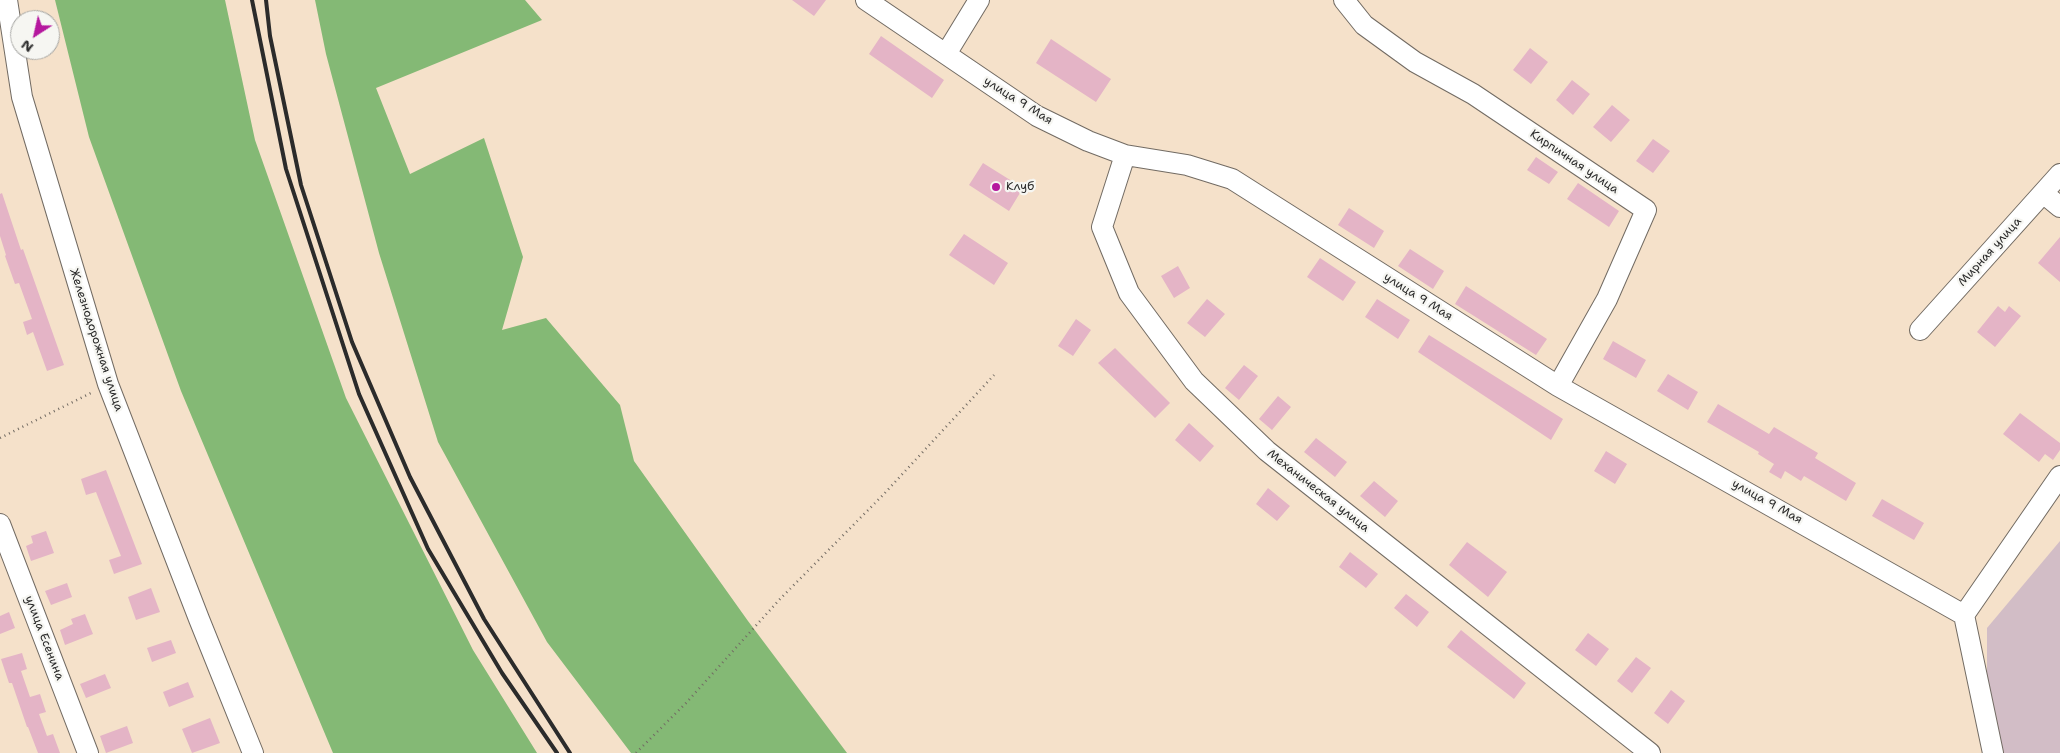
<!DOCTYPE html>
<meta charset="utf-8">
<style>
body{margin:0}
#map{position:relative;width:2060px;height:753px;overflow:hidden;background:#f5e1ca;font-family:"Shantell Sans",sans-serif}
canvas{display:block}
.north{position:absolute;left:10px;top:10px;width:50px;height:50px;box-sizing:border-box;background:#f6f6f2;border:1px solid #a5a5a2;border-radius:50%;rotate:215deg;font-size:14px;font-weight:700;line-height:20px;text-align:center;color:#2b2b2b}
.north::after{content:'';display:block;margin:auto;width:18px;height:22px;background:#b5179e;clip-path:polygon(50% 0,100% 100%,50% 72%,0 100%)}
</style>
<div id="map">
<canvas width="2060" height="753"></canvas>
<div class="north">N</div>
</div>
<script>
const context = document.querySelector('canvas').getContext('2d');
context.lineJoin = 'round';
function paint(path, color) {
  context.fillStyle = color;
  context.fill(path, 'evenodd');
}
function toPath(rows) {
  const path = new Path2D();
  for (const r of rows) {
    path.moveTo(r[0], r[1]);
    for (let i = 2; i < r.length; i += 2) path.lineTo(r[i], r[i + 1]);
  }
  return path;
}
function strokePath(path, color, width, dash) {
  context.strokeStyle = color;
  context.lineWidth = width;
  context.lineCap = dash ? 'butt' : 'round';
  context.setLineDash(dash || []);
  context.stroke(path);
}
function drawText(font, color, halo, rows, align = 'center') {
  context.font = font + ' "Shantell Sans",sans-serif';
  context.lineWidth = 4.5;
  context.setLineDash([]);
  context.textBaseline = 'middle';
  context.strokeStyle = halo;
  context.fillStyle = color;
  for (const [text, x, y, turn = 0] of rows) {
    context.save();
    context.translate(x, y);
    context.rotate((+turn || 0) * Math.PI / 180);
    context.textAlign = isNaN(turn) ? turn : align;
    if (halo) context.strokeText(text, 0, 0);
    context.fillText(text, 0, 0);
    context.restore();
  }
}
paint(toPath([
 [2060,541,2060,753,2003,753,1987,683,1987,628]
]), '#d2bdc6');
paint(toPath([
 [55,0,225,0,255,140,346,398,473,650,537,753,333,753,181,391,89,137],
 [315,0,525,0,542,20,376,88,410,174,484,138,523,257,502,330,546,318,620,405,634,461,748,621,847,753,631,753,547,642,438,442,379,253,326,54]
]), '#84b975');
paint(toPath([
 [792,0,826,0,814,16],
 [881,36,944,80,932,98,869,54],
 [1051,39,1111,79,1096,102,1036,63],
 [1530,48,1548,62,1531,84,1513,70],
 [1572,80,1590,94,1573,115,1556,100],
 [1612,105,1630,120,1611,142,1593,127],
 [1653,139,1670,151,1653,173,1636,161],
 [1536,157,1558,172,1549,184,1527,170],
 [983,163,1023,188,1009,211,969,185],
 [1578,183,1619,211,1609,227,1567,199],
 [2,193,21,250,23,249,64,365,47,371,33,332,27,335,23,322,32,319,19,283,15,284,5,256,6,255,0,236,0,194],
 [1349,208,1384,231,1374,248,1338,225],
 [964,234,1008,263,994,285,949,255],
 [2060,237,2060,282,2038,263],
 [1410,249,1444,271,1433,289,1398,266],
 [1320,258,1356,282,1343,301,1307,277],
 [1178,266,1190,288,1174,298,1161,276],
 [1466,286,1547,339,1536,355,1455,304],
 [1207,299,1225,314,1205,337,1187,323],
 [1377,299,1410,320,1398,339,1365,317],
 [1998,306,2005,312,2009,306,2021,316,1995,347,1977,332],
 [1076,319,1091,330,1073,356,1058,346],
 [1429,335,1563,419,1551,440,1418,352],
 [1613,341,1646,360,1636,378,1603,359],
 [1115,348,1170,403,1155,418,1098,363],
 [1244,365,1258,376,1239,400,1225,388],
 [1668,374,1698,392,1688,410,1657,391],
 [1278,396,1291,407,1272,430,1259,419],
 [1718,404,1769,434,1774,427,1818,453,1815,458,1856,483,1846,501,1804,476,1801,481,1785,471,1781,479,1769,472,1774,464,1758,454,1759,452,1707,422],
 [2020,413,2060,443,2060,450,2053,460,2045,454,2039,462,2003,434],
 [1189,423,1214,446,1200,462,1175,440],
 [1316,438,1347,462,1335,477,1304,452],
 [1606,451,1627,464,1615,484,1594,471],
 [106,470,142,564,114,574,109,560,121,556,96,492,86,495,81,479],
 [1374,481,1398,501,1385,517,1360,496],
 [1268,488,1290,506,1277,521,1256,504],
 [1882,499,1924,523,1914,540,1872,516],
 [46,531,54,553,31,561,26,546,33,543,31,536],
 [1467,542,1507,572,1488,597,1449,565],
 [1350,552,1378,574,1366,588,1339,567],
 [67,583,72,597,51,605,45,591],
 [151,588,160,612,136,620,128,597],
 [1406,594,1429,612,1417,627,1394,608],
 [9,612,15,628,0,634,0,616],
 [85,614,93,634,65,645,60,630,73,624,71,619],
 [1461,630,1526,683,1514,699,1447,647],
 [1588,633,1609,649,1596,666,1575,650],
 [171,640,176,653,152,662,147,648],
 [22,653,27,669,21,671,30,697,40,694,46,712,39,714,47,736,53,734,60,753,38,753,28,727,27,727,12,683,9,683,1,659],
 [1636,657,1651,668,1632,693,1617,681],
 [105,674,111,688,86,698,80,684],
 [188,682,194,697,169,707,163,692],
 [1671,690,1685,701,1668,724,1654,713],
 [210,718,220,743,192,753,182,729],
 [127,726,133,743,106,753,100,736]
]), '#e4b4c6');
const minor = toPath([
 [7,0,22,97,108,384,199,619,253,753],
 [866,0,1037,116,1088,141,1125,155,1187,165,1232,179,1558,386,1964,615],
 [1344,0,1364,25,1415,62,1473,94,1646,210,1607,299,1558,386],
 [946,54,979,0],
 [1125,155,1102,227,1129,293,1194,381,1267,451,1650,753],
 [2043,193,2060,207],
 [1920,330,2060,174],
 [0,524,88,753],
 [1964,615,2060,476],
 [1964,615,1993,753]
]);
strokePath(minor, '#726b63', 22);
strokePath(toPath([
 [0,438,93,392],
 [636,753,686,703,780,599,883,495,994,375]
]), '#726b63', 2.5, [1, 4]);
strokePath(minor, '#fff', 20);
strokePath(toPath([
 [252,0,286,169,359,394,428,549,502,673,557,753],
 [266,0,270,36,301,185,352,342,410,477,484,619,570,753]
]), '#2b2b2b', 4);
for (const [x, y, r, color] of [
 [996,187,5,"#b5179e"]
]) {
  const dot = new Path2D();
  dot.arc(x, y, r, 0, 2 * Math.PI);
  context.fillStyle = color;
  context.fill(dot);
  strokePath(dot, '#f6f6f2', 2);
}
drawText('12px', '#2b2b2b', '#f6f6f2', [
 ["улица 9 Мая",1018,101,32],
 ["Кирпичная улица",1574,162,34],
 ["Мирная улица",1990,252,-48],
 ["улица 9 Мая",1418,297,32],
 ["Железнодорожная улица",96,340,72],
 ["Механическая улица",1318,491,38],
 ["улица 9 Мая",1767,502,29],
 ["улица Есенина",44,638,69]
]);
drawText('12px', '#2b2b2b', '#f6f6f2', [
 ["Клуб",1006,187]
], 'left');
</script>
